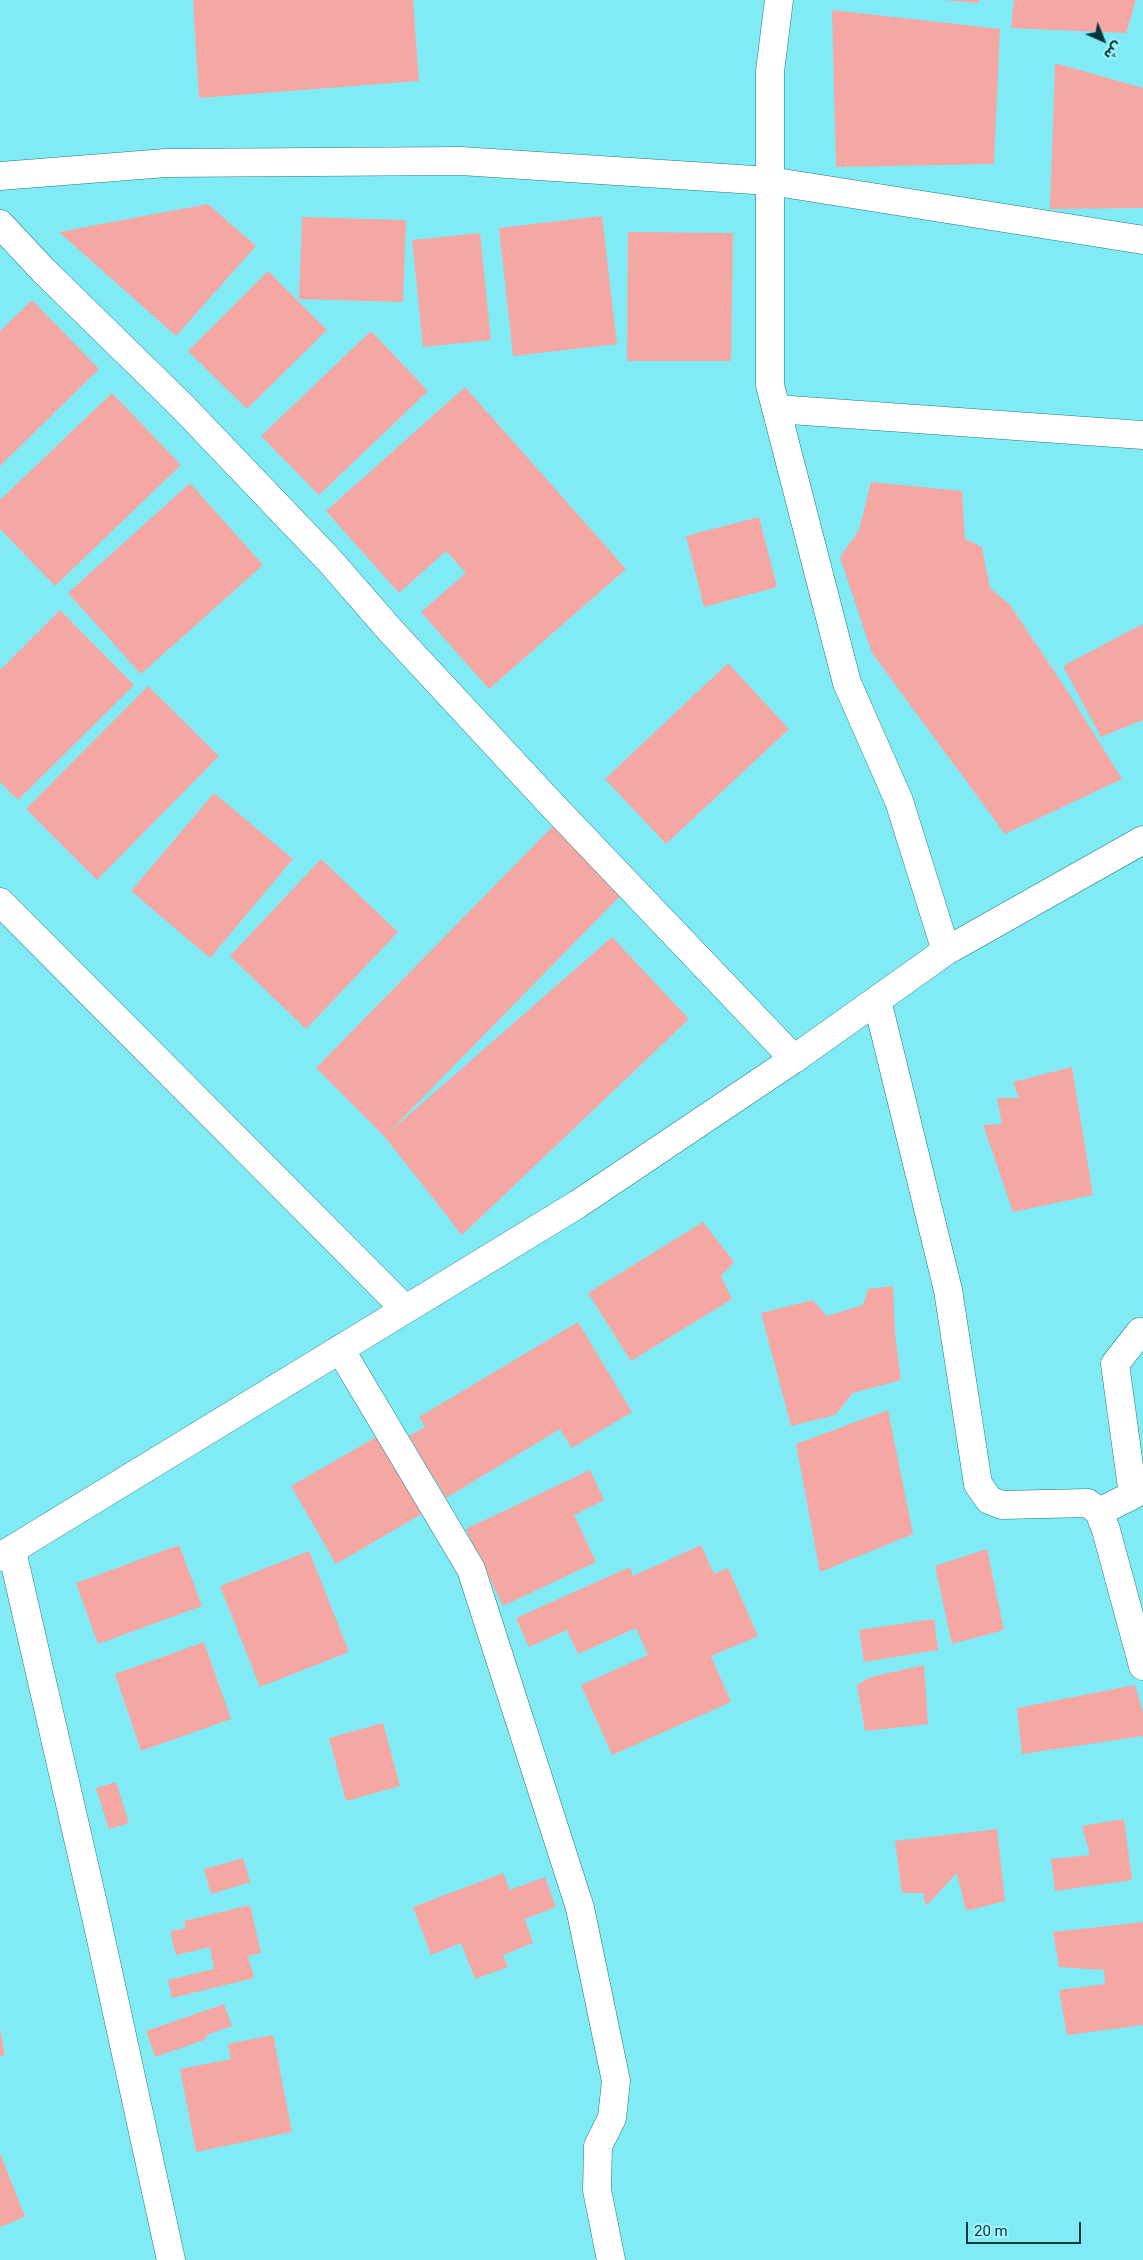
<!DOCTYPE html>
<meta charset="utf-8">
<style>
body{margin:0}
#map{position:relative;width:1143px;height:2260px;overflow:hidden;background:#80ebf5;font-family:Roboto,"Noto Sans Arabic",sans-serif}
canvas{display:block}
.north{position:absolute;left:1078px;top:15px;width:50px;height:50px;-webkit-text-stroke:4px #a3f5fd;paint-order:stroke;rotate:136deg;font-size:14px;font-weight:700;line-height:20px;text-align:center;color:#04373c}
.north::after{content:'';display:block;margin:auto;width:18px;height:22px;background:#04373c;clip-path:polygon(50% 0,100% 100%,50% 72%,0 100%)}
.scale{position:absolute;left:966px;top:2222px;width:115px;height:22px;box-sizing:border-box;border:2px solid #04373c;border-top:0;padding-left:6px;font-size:15px;line-height:18px;white-space:nowrap;color:#04373c;-webkit-text-stroke:4px #a3f5fd;paint-order:stroke}
</style>
<div id="map">
<canvas width="1143" height="2260"></canvas>
<div class="north">ش</div>
<div class="scale">20 m</div>
</div>
<script>
const context = document.querySelector('canvas').getContext('2d');
context.lineJoin = 'round';
function paint(path, color) {
  context.fillStyle = color;
  context.fill(path, 'evenodd');
}
function toPath(rows) {
  const path = new Path2D();
  for (const r of rows) {
    path.moveTo(r[0], r[1]);
    for (let i = 2; i < r.length; i += 2) path.lineTo(r[i], r[i + 1]);
  }
  return path;
}
function strokePath(path, color, width, dash) {
  context.strokeStyle = color;
  context.lineWidth = width;
  context.lineCap = dash ? 'butt' : 'round';
  context.setLineDash(dash || []);
  context.stroke(path);
}
paint(toPath([
 [193,0,413,0,419,81,199,98],
 [942,0,979,0,979,3],
 [1014,0,1136,0,1126,33,1011,28],
 [832,10,1000,29,994,164,836,167],
 [1055,63,1143,88,1143,208,1050,209],
 [208,204,256,246,176,336,59,232],
 [602,216,617,344,513,356,499,228],
 [302,217,406,220,403,302,299,299],
 [628,232,733,233,731,361,627,361],
 [480,233,491,340,423,347,412,240],
 [268,271,327,330,247,409,188,351],
 [32,300,99,369,0,466,0,331],
 [371,331,428,391,319,495,261,436],
 [465,387,626,569,489,689,421,612,466,573,446,551,399,593,326,511],
 [112,393,181,465,55,586,0,529,0,500],
 [871,482,962,491,965,539,982,547,990,588,1010,605,1068,692,1122,779,1005,834,872,653,840,557,859,530],
 [190,483,263,565,141,674,68,593],
 [759,517,777,587,704,607,686,536],
 [60,610,134,685,18,800,0,782,0,670],
 [1143,624,1143,720,1101,737,1063,666],
 [728,663,789,729,666,844,605,779],
 [148,686,219,756,97,880,26,809],
 [214,793,293,859,210,958,131,891],
 [554,825,623,893,388,1133,612,937,689,1019,462,1235,384,1136,316,1068],
 [321,859,398,932,306,1029,230,956],
 [1072,1067,1093,1195,1013,1212,983,1125,1002,1124,997,1098,1019,1098,1013,1082],
 [703,1222,734,1262,721,1276,732,1299,631,1361,588,1293],
 [893,1286,895,1333,901,1380,853,1393,835,1415,791,1426,761,1313,813,1300,827,1316,863,1305,868,1289],
 [578,1322,632,1412,572,1448,560,1429,446,1498,409,1436,425,1427,419,1417],
 [888,1410,913,1534,820,1572,796,1444],
 [392,1428,437,1505,336,1564,291,1486],
 [590,1470,604,1500,574,1515,596,1562,503,1606,466,1529],
 [179,1545,202,1606,98,1644,76,1583],
 [701,1545,714,1574,728,1568,758,1636,711,1656,731,1702,612,1755,581,1685,648,1655,636,1628,578,1654,567,1630,529,1647,516,1618,630,1567,633,1576],
 [987,1549,1004,1630,952,1644,935,1566],
 [309,1551,349,1652,260,1687,220,1586],
 [934,1619,938,1650,864,1662,859,1630],
 [204,1642,231,1719,141,1751,115,1674],
 [924,1665,928,1724,865,1731,857,1685,871,1677],
 [1135,1685,1143,1712,1143,1736,1022,1754,1017,1708],
 [383,1723,400,1786,346,1801,329,1738],
 [116,1782,129,1823,109,1829,96,1788],
 [1124,1819,1132,1880,1055,1891,1051,1859,1090,1855,1082,1826],
 [997,1829,1005,1901,966,1911,957,1873,926,1906,923,1893,902,1893,895,1841],
 [243,1858,250,1882,211,1894,204,1869],
 [503,1873,510,1890,545,1877,556,1907,525,1919,533,1943,503,1955,508,1967,475,1979,461,1943,431,1955,413,1907],
 [250,1905,261,1953,248,1956,254,1978,172,1998,168,1980,214,1969,210,1947,176,1955,170,1931,186,1928,184,1921],
 [1143,1922,1143,2025,1067,2035,1059,1990,1105,1984,1104,1970,1059,1967,1053,1932],
 [224,2004,232,2026,206,2035,207,2039,155,2057,146,2031],
 [0,2028,5,2055,0,2056],
 [273,2035,292,2132,196,2152,180,2069,231,2059,228,2044],
 [0,2153,25,2217,0,2227]
]), '#f5a8a3');
const minor = toPath([
 [779,0,770,71,770,385,847,683,899,801,946,951],
 [0,176,166,163,461,161,770,181,1143,240],
 [0,224,44,271,182,406,330,561,390,630,553,806,794,1059],
 [776,409,1143,435],
 [0,902,405,1309],
 [877,1000,948,1290,978,1484,989,1500,1002,1505,1088,1503,1099,1512,1106,1530,1143,1666],
 [340,1349,471,1569,580,1908,616,2081,612,2118,598,2146,597,2190,611,2260],
 [1099,1512,1133,1495,1115,1364,1140,1332,1143,1333],
 [12,1551,97,1921,171,2260],
 [0,1557,578,1204,794,1059,946,951,1143,840]
]);
strokePath(minor, '#207880', 29);
strokePath(minor, '#fff', 28);
</script>
